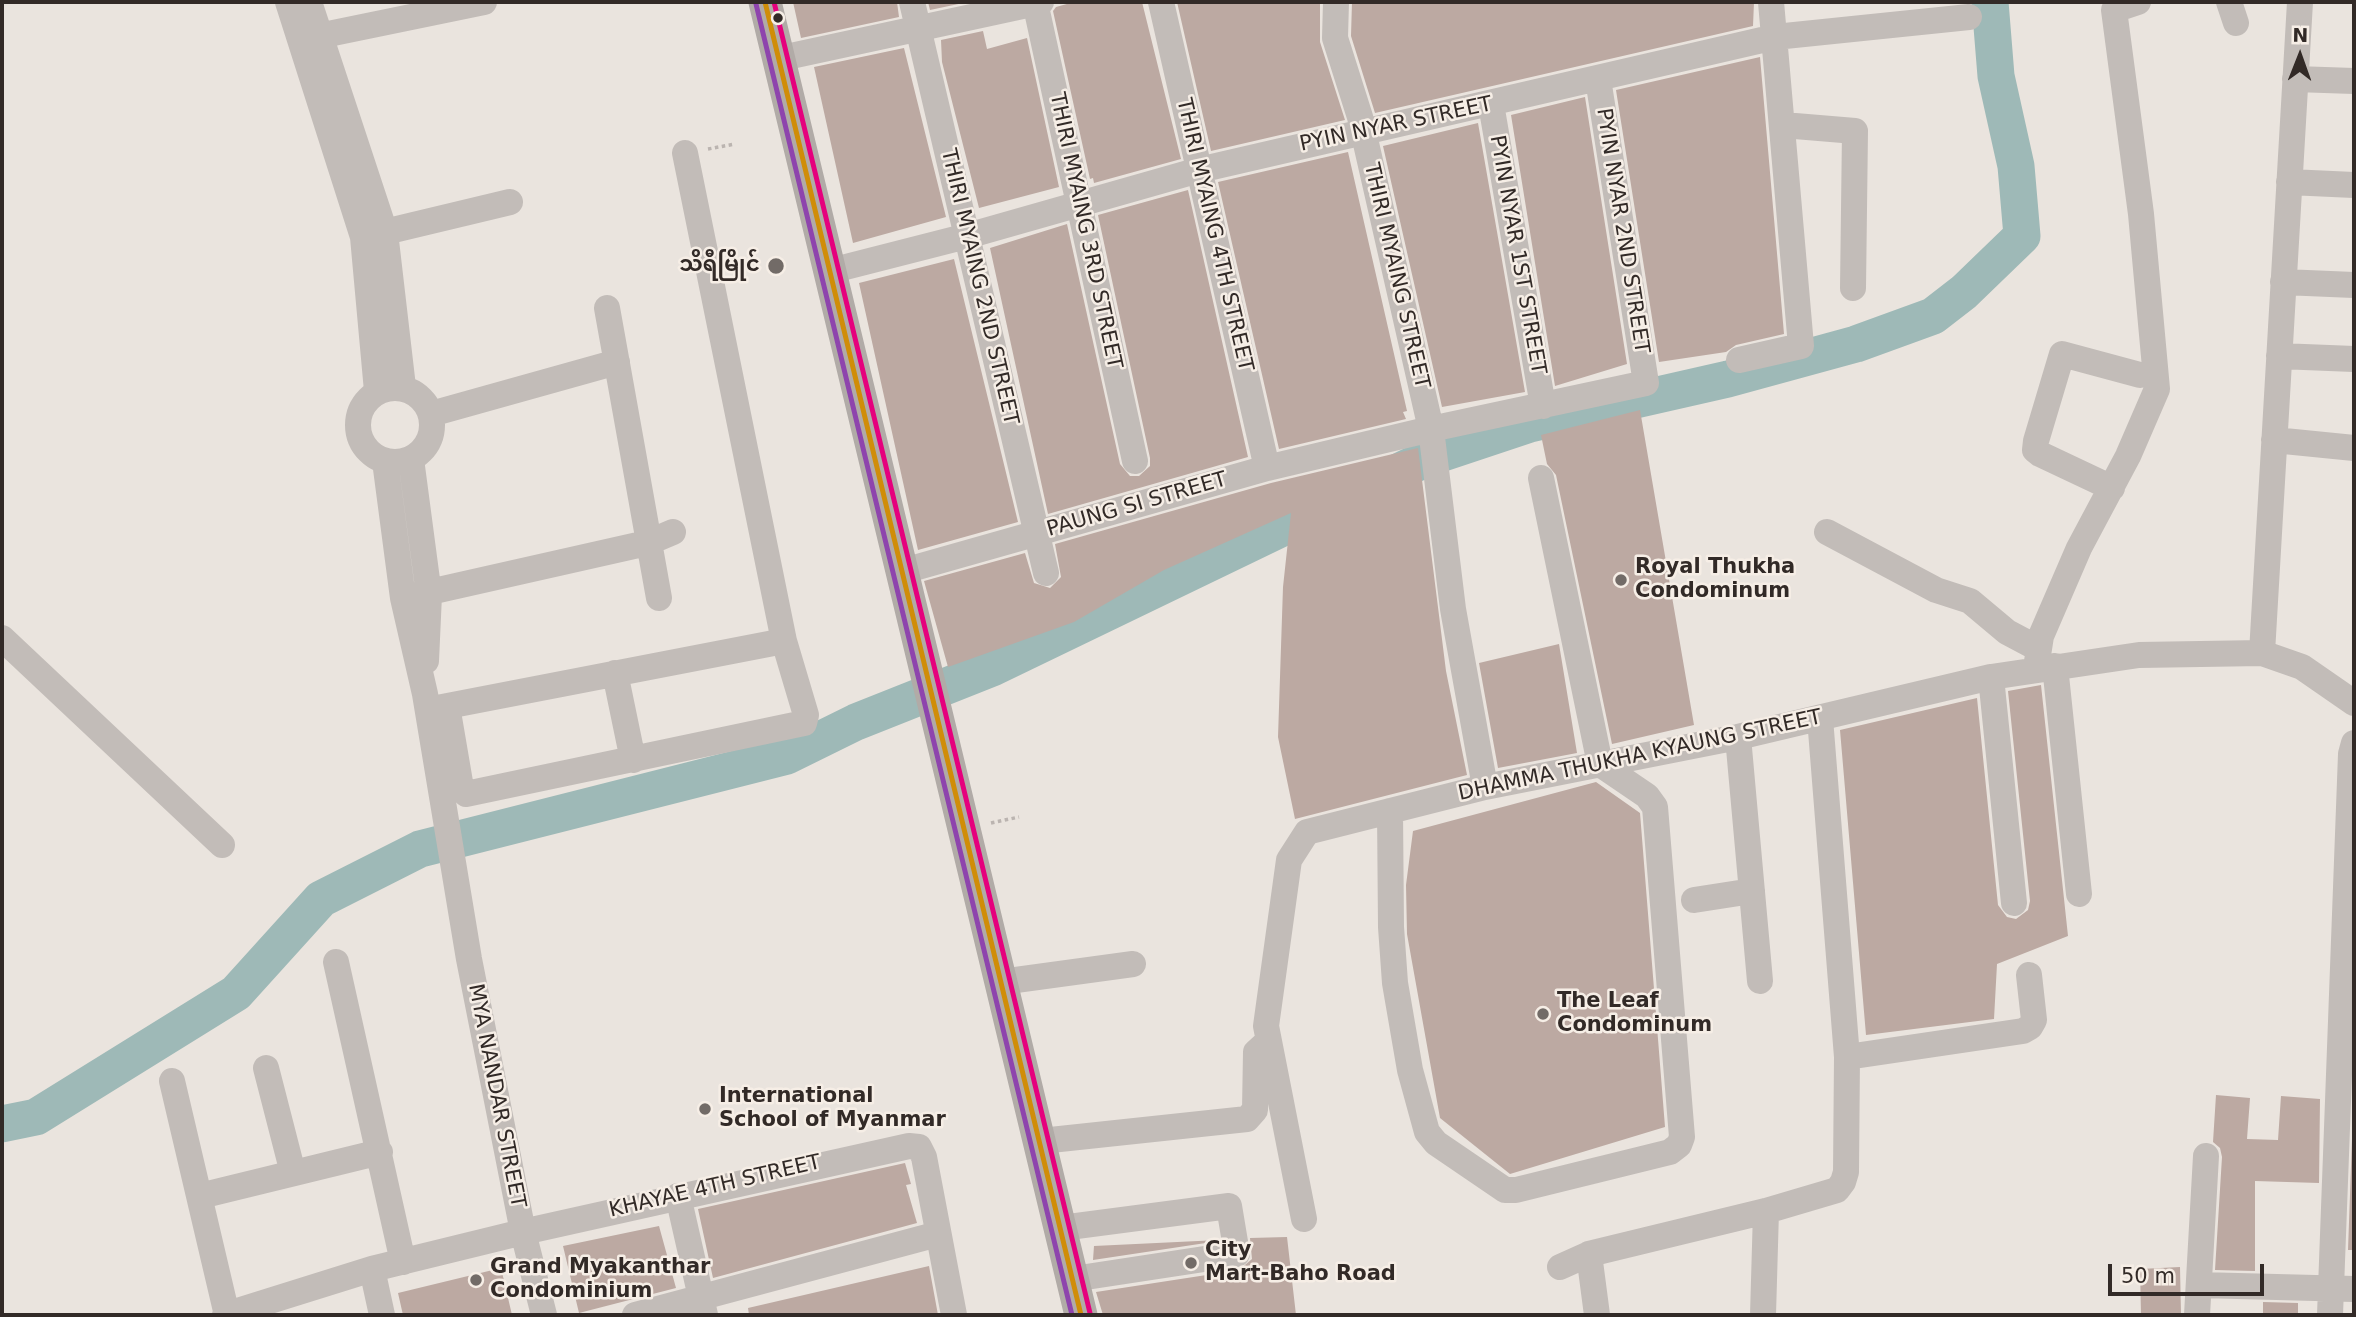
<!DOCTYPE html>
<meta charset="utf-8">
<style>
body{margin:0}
#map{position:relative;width:2356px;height:1317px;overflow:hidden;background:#eae4de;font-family:"DejaVu Sans",sans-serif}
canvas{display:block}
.frame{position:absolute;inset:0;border:4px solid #322a27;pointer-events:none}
.north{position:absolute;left:2265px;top:21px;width:70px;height:70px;-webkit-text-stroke:5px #f6eee6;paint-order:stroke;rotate:1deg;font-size:19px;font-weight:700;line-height:28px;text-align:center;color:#322a27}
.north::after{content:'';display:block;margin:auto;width:24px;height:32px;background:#322a27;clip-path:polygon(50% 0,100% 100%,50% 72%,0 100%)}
.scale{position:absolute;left:2108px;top:1264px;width:156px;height:32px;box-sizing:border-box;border:4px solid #322a27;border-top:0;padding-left:9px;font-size:21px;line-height:24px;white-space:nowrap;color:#322a27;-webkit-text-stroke:5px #f6eee6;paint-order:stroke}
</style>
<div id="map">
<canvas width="2356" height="1317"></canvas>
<div class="frame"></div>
<div class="north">N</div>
<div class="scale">50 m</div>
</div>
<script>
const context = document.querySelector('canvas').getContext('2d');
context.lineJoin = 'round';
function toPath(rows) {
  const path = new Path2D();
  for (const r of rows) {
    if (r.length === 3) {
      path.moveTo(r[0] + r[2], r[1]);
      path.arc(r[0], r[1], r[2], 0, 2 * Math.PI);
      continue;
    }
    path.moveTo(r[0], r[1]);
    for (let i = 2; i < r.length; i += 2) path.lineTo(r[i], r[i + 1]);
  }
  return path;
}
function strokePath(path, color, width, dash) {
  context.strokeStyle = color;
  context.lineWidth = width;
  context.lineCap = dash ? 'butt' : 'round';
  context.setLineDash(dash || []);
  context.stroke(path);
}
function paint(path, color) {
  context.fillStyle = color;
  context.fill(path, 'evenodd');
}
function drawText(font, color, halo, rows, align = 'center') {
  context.font = font + ' "DejaVu Sans","Noto Sans Myanmar",sans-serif';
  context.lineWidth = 5;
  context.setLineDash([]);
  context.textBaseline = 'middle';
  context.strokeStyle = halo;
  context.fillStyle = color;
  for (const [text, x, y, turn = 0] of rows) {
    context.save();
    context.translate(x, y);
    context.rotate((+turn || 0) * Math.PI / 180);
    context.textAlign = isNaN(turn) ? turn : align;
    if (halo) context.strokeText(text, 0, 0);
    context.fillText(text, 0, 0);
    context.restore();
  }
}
strokePath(toPath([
 [2,1124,36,1117,236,993,321,899,420,849,787,756,856,722,992,668,1425,459,1530,424,1728,379,1856,344,1933,316,1964,292,2022,236,2016,166,1996,76,1990,2]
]), '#9eb9b7', 37);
paint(toPath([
 [793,2,897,2,899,17,801,38],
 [928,2,968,2,930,10],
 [1074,2,1142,2,1181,159,1094,183,1093,178,1090,179,1053,11,1056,7],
 [1177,2,1320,2,1320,42,1345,120,1211,151],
 [1352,2,1754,2,1753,26,1375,113,1351,36],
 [983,31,987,49,1027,38,1059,187,979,208,942,62,941,40],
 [904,48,946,217,853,243,814,67],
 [1760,57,1784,334,1736,345,1726,352,1659,362,1616,90],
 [1585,97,1627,364,1555,386,1511,115],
 [1478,123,1525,392,1442,407,1383,146],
 [1348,152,1407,411,1403,412,1406,419,1279,449,1218,182],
 [1188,190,1248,457,1048,514,990,248,1067,224,1120,464,1130,476,1139,476,1150,466,1150,458,1098,215],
 [954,259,1018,522,918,550,859,283],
 [1640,410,1694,725,1612,744,1556,475,1547,464,1541,435],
 [1418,448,1446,671,1467,775,1295,819,1278,737,1283,587,1291,513,1164,570,1074,622,948,667,924,581,1025,553,1034,583,1050,588,1061,577,1055,544,1271,483],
 [1559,644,1577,753,1498,768,1479,663],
 [2041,685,2068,936,1997,964,1994,1019,1866,1035,1840,730,1977,698,1998,905,2007,917,2016,919,2028,910,2030,901,2008,691],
 [1596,782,1640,813,1665,1127,1510,1174,1440,1118,1407,934,1406,885,1413,831],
 [2216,1095,2250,1098,2247,1139,2278,1140,2281,1096,2320,1099,2319,1183,2255,1181,2255,1271,2215,1270,2222,1157,2220,1148,2213,1142],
 [2353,1111,2354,1250,2348,1250],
 [905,1163,911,1184,906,1185,917,1223,713,1278,698,1209],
 [659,1226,676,1288,579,1313,563,1246],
 [1287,1237,1296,1315,1103,1315,1096,1292,1239,1270,1252,1259,1250,1238],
 [1219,1240,1219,1241,1093,1260,1094,1246],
 [929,1266,938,1315,749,1315,748,1308],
 [2180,1267,2181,1315,2141,1315,2140,1269],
 [501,1268,512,1315,403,1315,398,1293],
 [2263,1302,2298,1303,2298,1315,2263,1315]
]), '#bca9a2');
strokePath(toPath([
 [708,149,735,144],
 [991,823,1019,817]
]), '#bbb4b0', 3.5, [3.5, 3.5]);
strokePath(toPath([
 [288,2,363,237,377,391],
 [309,2,385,232,403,387],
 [912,2,1046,573],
 [1035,2,1135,461],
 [1161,2,1267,468],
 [1336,2,1335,38,1360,117,1431,429,1453,609,1485,787],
 [2229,2,2236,23],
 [304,39,484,2],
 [777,59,1041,2],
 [2295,79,2354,81],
 [1491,104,1543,406],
 [1783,125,1855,131,1853,288],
 [2289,182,2354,185],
 [368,236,510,202],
 [830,271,967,236,1199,170,1775,37,1969,17],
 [2283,282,2354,285],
 [607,308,659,598],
 [2279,356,2354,359],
 [1739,360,1801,346,1771,2],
 [395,425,37],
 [431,414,617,362],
 [2274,440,2354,448],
 [411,459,429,595,426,661],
 [385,461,403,598,425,694,469,959,523,1232,544,1315],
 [2112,488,2040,454,2035,450,2036,441,2062,354,2140,375],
 [1827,532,1936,590,1970,601,2007,632,2039,649],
 [900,572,1267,468,1431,429,1646,383,1598,79],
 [403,598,647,543,673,532],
 [2,638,222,845],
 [2262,653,2300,2],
 [2055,666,2079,894],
 [2036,668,2041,636,2079,548,2128,456,2157,389,2141,214,2114,10,2138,2],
 [615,673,633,760],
 [1991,677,2014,903],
 [447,706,461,788,466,794,804,723,806,715,784,641,685,153],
 [432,709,784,641],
 [1738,737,1760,981],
 [1390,811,1391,927,1395,983,1410,1070,1427,1132,1436,1143,1505,1190,1516,1190,1670,1152,1679,1145,1682,1137,1655,807,1647,796,1600,764,1541,478],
 [1694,900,1752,891],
 [336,962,403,1262],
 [1001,982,1133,964],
 [1847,1057,2023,1031,2030,1027,2034,1020,2029,975],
 [266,1068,293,1173],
 [172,1081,227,1315],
 [1041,1141,1247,1119,1255,1110,1256,1052,1267,1042],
 [200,1196,380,1152],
 [678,1196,705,1315],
 [1304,1219,1266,1026,1289,860,1307,832,1485,787,1738,737,1991,677,2139,655,2262,653,2302,667,2354,703],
 [1061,1228,1229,1206,1237,1254,1073,1279],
 [1589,1254,1597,1315],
 [1560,1267,1589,1254,1766,1211,1837,1190,1843,1182,1846,1172,1847,1057,1820,718],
 [372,1269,382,1315],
 [2199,1285,2354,1289],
 [225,1315,372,1269,523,1232,909,1146,919,1147,924,1157,954,1315],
 [635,1315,938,1234],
 [1763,1315,1766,1211],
 [2197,1315,2206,1156],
 [2330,1315,2351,754,2354,743]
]), '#c2bcb8', 26);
strokePath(toPath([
 [765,2,1081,1315]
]), '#b1aba7', 33);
strokePath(toPath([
 [765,2,1081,1315]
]), '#d08d08', 5);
strokePath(toPath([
 [756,4,1072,1315]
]), '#8e44ad', 5);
strokePath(toPath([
 [774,2,1090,1313]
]), '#e5007d', 5);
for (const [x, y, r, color] of [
 [778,18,6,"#322a27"],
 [776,266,9,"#726b67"],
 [1621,580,7,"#726b67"],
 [1543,1014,7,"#726b67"],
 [705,1109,7,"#726b67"],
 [1191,1263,7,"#726b67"],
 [476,1280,7,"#726b67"]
]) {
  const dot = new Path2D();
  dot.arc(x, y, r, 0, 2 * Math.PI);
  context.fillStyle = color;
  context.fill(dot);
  strokePath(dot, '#f6eee6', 2.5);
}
drawText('21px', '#322a27', '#f6eee6', [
 ["PYIN NYAR STREET",1396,125,-12],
 ["THIRI MYAING 3RD STREET",1085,231,78],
 ["PYIN NYAR 2ND STREET",1622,231,81],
 ["THIRI MYAING 4TH STREET",1214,235,77],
 ["PYIN NYAR 1ST STREET",1517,255,80],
 ["THIRI MYAING STREET",1396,276,77],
 ["THIRI MYAING 2ND STREET",979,287,77],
 ["PAUNG SI STREET",1137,505,-16],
 ["DHAMMA THUKHA KYAUNG STREET",1640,756,-12],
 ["MYA NANDAR STREET",496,1096,79],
 ["KHAYAE 4TH STREET",715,1187,-13]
]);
drawText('bold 21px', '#322a27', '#f6eee6', [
 ["သိရီမြိုင်",760,266,"right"],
 ["Royal Thukha",1635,568],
 ["Condominum",1635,592],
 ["The Leaf",1557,1002],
 ["Condominum",1557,1026],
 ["International",719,1097],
 ["School of Myanmar",719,1121],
 ["City",1205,1251],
 ["Mart-Baho Road",1205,1275],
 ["Grand Myakanthar",490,1268],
 ["Condominium",490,1292]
], 'left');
</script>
